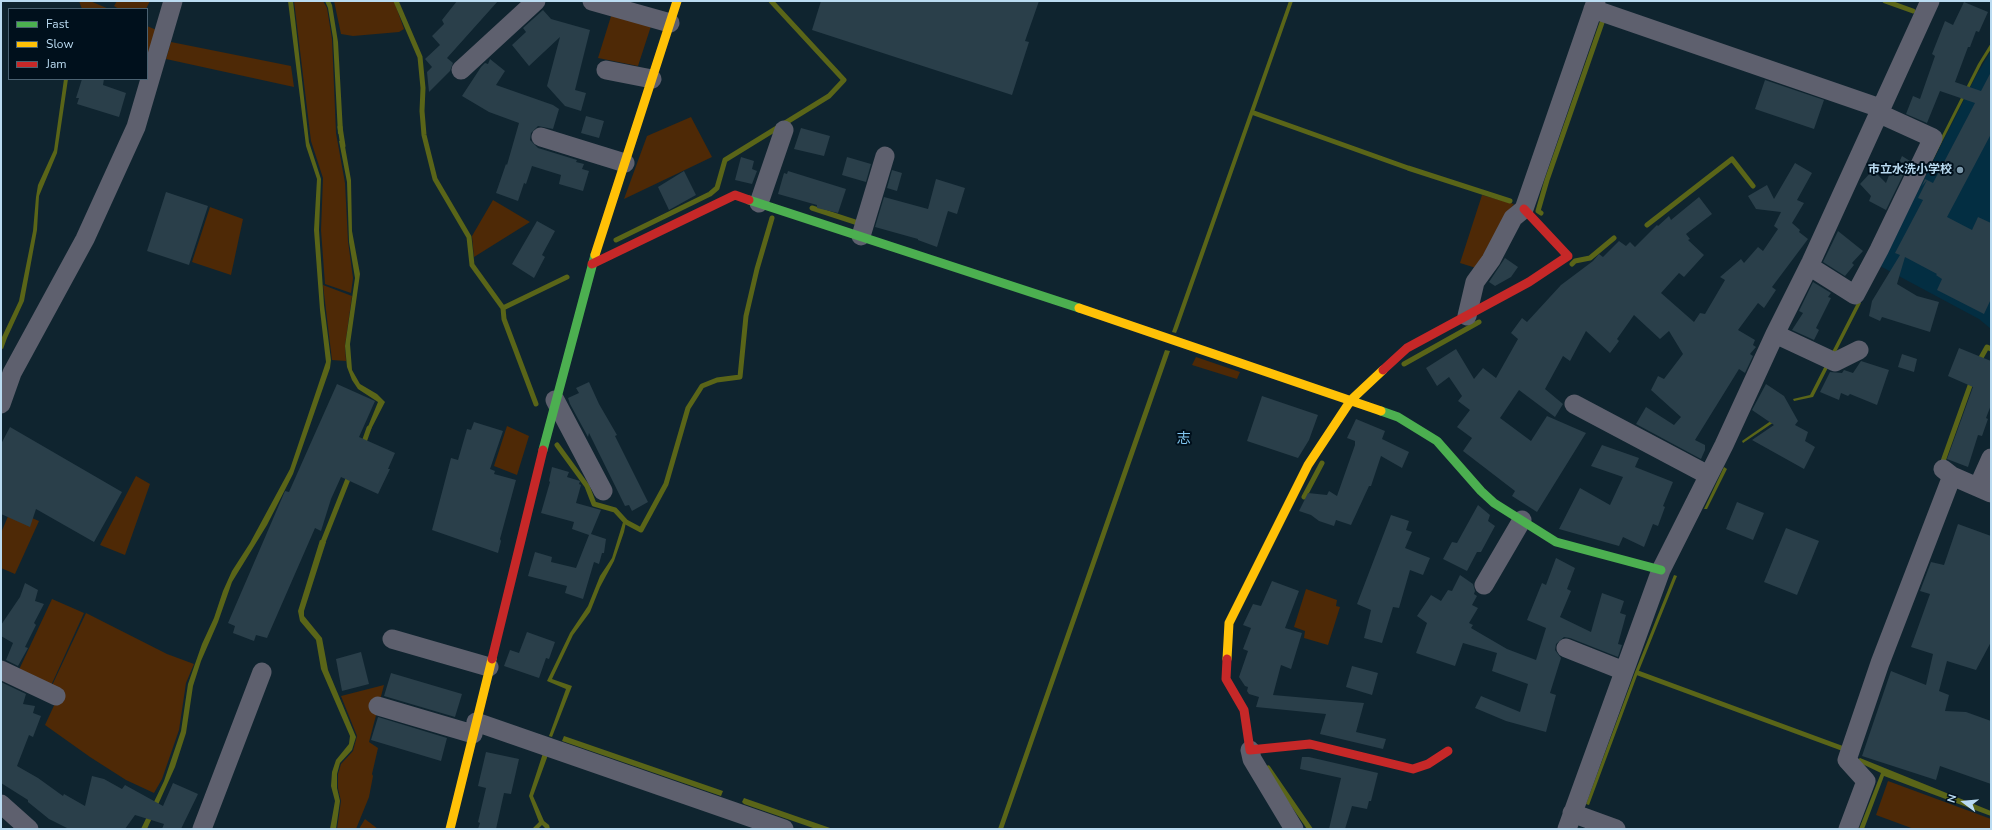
<!DOCTYPE html>
<meta charset="utf-8">
<style>
body{margin:0}
#map{position:relative;width:1992px;height:830px;overflow:hidden;background:#0f242f;font-family:"Nunito Sans",sans-serif}
canvas{display:block}
.frame{position:absolute;inset:0;border:2px solid #badbf1;pointer-events:none}
.legend{position:absolute;left:8px;top:8px;width:140px;height:72px;box-sizing:border-box;background:#00101c;border:1px solid #4a6171;margin:0;padding:5px 7px;list-style:none;font-size:12px;color:#badbf1}
.legend li{display:flex;align-items:center;gap:8px;height:20px}
.legend b{width:20px;border:1px solid #4a6171}
.north{position:absolute;left:1944px;top:782px;width:40px;height:40px;-webkit-text-stroke:3px #00101c;paint-order:stroke;rotate:286deg;font-size:11px;font-weight:700;line-height:16px;text-align:center;color:#badbf1}
.north::after{content:'';display:block;margin:auto;width:14px;height:18px;background:#badbf1;clip-path:polygon(50% 0,100% 100%,50% 72%,0 100%)}
</style>
<div id="map">
<canvas width="1992" height="830"></canvas>
<div class="frame"></div>
<ul class="legend">
<li><b style="height:5px;background:#4caf50"></b>Fast</li>
<li><b style="height:5px;background:#ffc107"></b>Slow</li>
<li><b style="height:5px;background:#c62828"></b>Jam</li>
</ul>
<div class="north">N</div>
</div>
<script>
const context = document.querySelector('canvas').getContext('2d');
context.lineJoin = 'round';
function paint(path, color) {
  context.fillStyle = color;
  context.fill(path, 'evenodd');
}
function toPath(rows) {
  const path = new Path2D();
  for (const r of rows) {
    path.moveTo(r[0], r[1]);
    for (let i = 2; i < r.length; i += 2) path.lineTo(r[i], r[i + 1]);
  }
  return path;
}
function strokePath(path, color, width, dash) {
  context.strokeStyle = color;
  context.lineWidth = width;
  context.lineCap = dash ? 'butt' : 'round';
  context.setLineDash(dash || []);
  context.stroke(path);
}
function drawText(font, color, halo, rows, align = 'center') {
  context.font = font + ' "Nunito Sans","Noto Sans JP",sans-serif';
  context.lineWidth = 4;
  context.setLineDash([]);
  context.textBaseline = 'middle';
  context.strokeStyle = halo;
  context.fillStyle = color;
  for (const [text, x, y, turn = 0] of rows) {
    context.save();
    context.translate(x, y);
    context.rotate((+turn || 0) * Math.PI / 180);
    context.textAlign = isNaN(turn) ? turn : align;
    if (halo) context.strokeText(text, 0, 0);
    context.fillText(text, 0, 0);
    context.restore();
  }
}
paint(toPath([
 [1991,51,1991,329,1979,319,1880,266,1977,74]
]), '#032e42');
paint(toPath([
 [79,1,90,1,109,9,82,9],
 [117,1,150,1,146,9,119,9,114,6],
 [294,1,323,1,327,8,332,39,336,133,345,183,348,241,353,278,351,293,325,284,321,230,323,178,311,141],
 [334,1,394,1,404,29,399,32,353,36,341,34],
 [612,13,652,23,638,66,598,58],
 [147,26,159,31,147,64],
 [171,42,291,66,294,87,166,59],
 [691,117,712,157,624,199,647,136],
 [1482,195,1514,204,1507,213,1476,268,1460,263],
 [493,200,530,222,474,257,472,236],
 [210,207,243,219,231,275,192,262],
 [323,285,352,296,345,346,346,361,332,360],
 [1196,357,1240,372,1237,379,1192,365],
 [507,426,529,436,517,475,494,466],
 [136,476,150,484,125,555,100,545],
 [11,509,39,521,15,574,1,568,1,533],
 [1306,589,1337,600,1336,606,1340,607,1328,645,1304,638,1305,631,1294,627],
 [52,599,84,613,49,690,17,674],
 [86,613,167,654,194,664,186,683,179,730,162,779,154,793,126,780,90,757,45,725,57,699,48,694],
 [384,685,369,742,378,748,372,774,373,776,369,797,356,829,337,829,341,801,338,788,338,774,341,764,353,751,357,736,341,696],
 [1888,781,1991,819,1991,829,1914,829,1876,815],
 [365,819,378,829,359,829]
]), '#4e2906');
paint(toPath([
 [288,1,293,1,309,142,321,179,319,230,324,305,331,360,330,368,293,474,267,525,232,582,218,622,201,661,193,686,186,733,175,767,147,829,141,829,164,781,181,731,188,684,202,644,214,618,223,591,232,571,250,543,290,469,326,362,320,310,314,230,317,179,306,146],
 [325,1,330,1,332,5,338,42,343,132,338,134,333,38,328,8],
 [1289,1,1293,1,1178,328,1176,333,1172,332],
 [1991,43,1991,49,1982,63,1878,268,1888,243,1978,64],
 [64,79,68,79,57,153,39,196,37,230,24,301,7,338,3,349,1,348,2,337,19,301,33,231,36,197,38,185,54,150],
 [339,141,344,141,351,180,352,231,360,274,350,344,352,370,360,384,377,394,385,402,368,435,365,434,378,402,358,389,352,380,347,367,345,346,355,278,349,242,347,182],
 [1858,301,1861,303,1813,397,1794,401,1793,399,1810,395],
 [1165,350,1170,351,1003,829,998,829],
 [1788,409,1789,412,1743,443,1742,441],
 [1724,467,1727,469,1707,509,1704,509],
 [624,519,626,522,624,532,614,561,600,587,590,612,573,635,552,679,572,686,552,737,549,736,566,689,547,681,570,633,588,606,600,576,612,558],
 [320,540,326,542,304,611,304,616,322,638,328,670,356,737,352,750,340,763,337,774,337,788,340,801,336,829,330,829,335,801,331,786,332,772,336,760,349,744,350,736,321,669,316,640,300,621,298,611],
 [1674,575,1677,576,1638,673,1589,805,1586,804,1635,672],
 [564,736,723,791,721,796,562,741],
 [543,753,548,755,533,796,544,821,549,825,550,829,546,829,542,825,538,829,532,829,539,822,529,796],
 [1860,758,1991,811,1991,816,1884,776,1864,829,1859,829,1881,773,1856,761],
 [744,798,833,829,816,829,744,804,742,802]
]), '#5a6518');
strokePath(toPath([
 [396,1,420,57,423,88,422,111,424,135,435,179,469,237,472,265,503,308,504,319,536,404],
 [1885,1,1913,11],
 [1254,113,1408,168,1510,201],
 [340,127,343,146],
 [812,208,861,224],
 [1541,213,1538,211,1547,180,1604,17],
 [1647,225,1732,159,1753,186],
 [616,240,710,194,717,188,725,160,829,96,844,80,771,1],
 [1572,264,1575,261,1590,258,1614,238],
 [503,308,567,277],
 [1978,363,1987,347,1991,349],
 [1404,364,1479,322],
 [363,445,369,428],
 [557,445,587,486,594,504,615,510,626,522,641,530,666,484,688,408,702,386,717,380,740,377,746,316,757,269,772,218],
 [1942,464,1972,380],
 [1304,497,1322,463],
 [321,547,350,474],
 [1638,673,1844,749],
 [1268,768,1310,829]
]), '#5a6518', 5);
paint(toPath([
 [457,1,498,1,447,58,453,63,450,71,429,92,427,72,432,67,425,59,440,45,432,36,444,24,442,20],
 [821,1,1039,1,1025,41,1029,42,1012,95,812,30],
 [1964,2,1988,12,1979,32,1976,31,1970,47,1968,47,1955,82,1981,91,1991,72,1991,134,1947,217,1972,230,1978,217,1991,223,1991,299,1984,314,1937,290,1942,279,1936,275,1937,274,1905,257,1897,284,1917,296,1939,302,1930,332,1882,317,1880,321,1869,316,1872,301,1900,255,1895,253,1923,200,1918,198,1927,180,1922,186,1925,179,1933,183,1975,103,1940,91,1927,123,1906,114,1913,96,1920,99,1935,56,1932,54,1945,21,1953,25],
 [543,10,551,19,590,30,575,90,586,93,581,111,565,106,547,86,560,37,529,66,512,45,526,32,523,28],
 [490,59,505,71,496,85,553,105,559,109,553,129,538,126,531,133,530,140,538,148,577,160,576,162,584,164,582,169,589,171,583,191,559,184,561,175,532,166,526,184,524,183,518,201,496,193,506,164,507,165,519,123,489,112,462,96,481,67,485,63,488,64],
 [82,79,104,79,103,85,126,93,119,117,77,104,79,98,76,98],
 [1765,80,1824,100,1814,129,1755,109],
 [586,116,604,121,599,138,581,133],
 [801,128,830,136,824,156,794,149],
 [1902,156,1910,161,1886,210,1869,201,1871,196,1860,184,1873,170,1886,183,1894,163,1898,165],
 [741,157,754,161,752,169,757,171,752,184,735,180],
 [847,157,871,164,866,182,842,175],
 [1795,163,1812,173,1797,200,1804,203,1792,223,1800,230,1799,232,1808,239,1772,287,1776,290,1764,308,1758,303,1738,330,1755,340,1753,345,1756,347,1750,354,1753,356,1745,373,1739,369,1695,440,1705,445,1705,450,1701,459,1636,424,1646,407,1674,425,1681,417,1651,390,1658,376,1664,379,1683,354,1669,331,1660,339,1634,315,1617,339,1619,341,1610,353,1586,331,1570,361,1563,356,1545,389,1563,404,1555,417,1519,390,1500,418,1531,441,1547,416,1586,433,1537,512,1512,496,1515,491,1463,451,1472,438,1457,427,1470,410,1458,401,1462,396,1449,377,1437,386,1426,368,1456,349,1474,379,1483,368,1496,378,1518,339,1511,333,1522,318,1527,322,1561,285,1593,261,1599,254,1603,257,1619,241,1626,246,1630,242,1635,247,1657,225,1658,226,1669,216,1671,220,1699,197,1712,214,1686,234,1690,239,1688,240,1704,255,1684,277,1679,273,1661,293,1694,322,1700,313,1705,314,1725,280,1720,277,1741,259,1744,263,1758,247,1763,251,1778,229,1774,226,1781,212,1756,209,1748,196,1767,185,1774,199],
 [892,170,902,173,897,191,887,188],
 [684,171,696,195,669,210,658,187],
 [788,171,846,189,838,213,817,208,817,205,778,194,784,173,787,174],
 [936,179,965,188,957,214,948,211,937,247,918,240,918,239,875,227,884,197,928,209],
 [166,192,208,206,189,265,147,251],
 [537,221,555,231,542,255,545,257,534,278,512,264],
 [1838,231,1863,251,1852,263,1854,265,1845,276,1823,262],
 [1505,258,1518,267,1511,277,1495,286,1489,282],
 [1813,282,1831,293,1828,297,1831,298,1816,328,1819,330,1814,340,1792,330,1803,313,1799,311],
 [1959,348,1991,361,1991,405,1986,418,1988,419,1982,436,1978,435,1968,467,1947,459,1973,387,1948,376],
 [1902,354,1917,359,1914,372,1898,367],
 [1861,361,1889,370,1877,405,1850,394,1848,396,1841,393,1839,400,1820,392,1830,372,1842,373,1844,370,1853,373],
 [589,382,599,404,617,435,615,436,648,502,632,511,629,505,625,506,589,433,588,437,570,404,568,398,579,393,576,388],
 [337,384,375,401,359,437,395,453,388,469,390,469,378,494,341,477,331,499,321,531,315,528,267,638,256,635,254,641,233,633,235,626,228,623,285,491,289,492],
 [1766,384,1784,396,1798,421,1795,425,1808,432,1805,441,1815,447,1804,469,1752,440,1774,425,1752,410],
 [1262,396,1318,415,1309,440,1298,458,1247,441],
 [1356,419,1385,431,1382,439,1409,452,1402,468,1381,456,1371,486,1369,486,1351,525,1336,520,1334,526,1319,521,1311,515,1299,511,1308,493,1327,495,1329,491,1337,496,1355,445,1355,441,1347,438],
 [474,422,503,431,490,469,495,471,494,474,516,480,500,539,501,541,498,553,432,530,451,458,458,460,467,429,471,430],
 [10,427,122,492,94,542,36,509,30,527,1,514,1,444],
 [1602,445,1639,458,1635,467,1673,482,1663,506,1665,507,1658,526,1653,524,1644,547,1623,537,1619,546,1559,529,1580,488,1610,505,1623,477,1591,466],
 [552,467,569,472,567,477,580,481,579,484,581,485,576,503,601,510,591,534,606,539,604,553,602,553,599,564,594,562,583,599,565,593,567,586,528,576,535,552,552,557,551,562,576,568,589,535,572,529,574,522,541,513,550,482,549,481],
 [1737,502,1764,513,1753,540,1726,529],
 [1478,505,1490,515,1488,521,1495,526,1481,552,1477,552,1467,571,1443,559,1452,542,1457,543],
 [1391,515,1409,521,1406,530,1412,532,1405,548,1430,558,1423,575,1410,570,1399,608,1393,607,1382,643,1364,638,1371,610,1357,604],
 [1958,524,1991,536,1991,642,1976,670,1947,661,1939,691,1949,695,1945,711,1966,712,1991,721,1991,784,1940,766,1936,780,1862,756,1891,671,1926,685,1933,654,1911,647,1930,594,1920,591,1931,562,1944,565],
 [1786,528,1819,541,1797,595,1764,582],
 [1556,558,1575,568,1567,589,1571,591,1560,617,1591,632,1602,593,1624,601,1620,613,1626,615,1618,644,1622,645,1618,657,1570,638,1564,637,1556,644,1555,650,1561,658,1550,693,1556,695,1546,732,1506,721,1475,708,1481,696,1520,712,1528,684,1492,671,1497,653,1463,643,1455,666,1416,653,1427,623,1417,616,1431,595,1441,601,1448,590,1452,591,1460,575,1473,584,1475,591,1474,594,1477,596,1472,605,1478,608,1469,623,1473,625,1471,628,1507,649,1536,660,1546,628,1527,620,1542,583,1546,585],
 [1272,581,1299,591,1285,628,1302,633,1291,669,1281,665,1273,695,1364,703,1356,732,1386,739,1383,749,1320,734,1326,714,1256,707,1259,697,1249,694,1247,691,1248,687,1245,686,1239,677,1248,651,1243,649,1251,628,1243,625,1253,604,1261,606],
 [25,583,38,590,35,601,44,604,34,623,36,625,25,647,28,648,18,666,6,660,13,643,1,636,1,625,20,597],
 [527,632,555,642,549,659,546,658,539,678,504,666,510,650,519,653],
 [361,652,369,684,342,691,336,659],
 [1352,666,1378,673,1372,695,1346,687],
 [391,673,462,694,455,717,384,696],
 [1,682,26,694,23,704,35,706,33,713,41,716,33,737,29,735,17,766,38,778,63,796,64,794,85,806,92,776,104,779,122,789,125,785,163,806,173,783,198,794,181,829,162,829,164,824,135,815,125,829,69,829,49,819,28,802,28,800,1,783],
 [378,717,447,738,441,761,371,740],
 [486,752,519,759,511,794,504,793,496,829,478,829,480,823,478,822,486,788,478,786],
 [1302,757,1309,757,1378,773,1371,801,1369,801,1367,809,1352,806,1345,829,1329,829,1341,778,1300,769]
]), '#2a3f4a');
strokePath(toPath([
 [592,1,670,23],
 [1593,9,1880,108],
 [461,70,536,1],
 [606,70,652,79],
 [541,137,625,163],
 [759,203,784,130],
 [861,236,885,156],
 [1809,266,1855,295,1879,250,1933,138,1878,113],
 [1467,316,1475,282,1491,260,1513,218,1524,209,1596,1],
 [1775,334,1835,362,1859,350],
 [555,400,603,491],
 [1,404,12,373,85,239,136,127,173,1],
 [1574,404,1708,475],
 [1943,469,1952,476,1991,493],
 [1978,487,1991,458],
 [1484,585,1522,520],
 [392,639,489,667],
 [1566,648,1624,671],
 [1,670,56,696],
 [378,706,473,734],
 [476,722,784,829],
 [1250,750,1252,759,1294,829],
 [1,804,29,829],
 [1572,813,1616,829],
 [202,829,262,672],
 [1567,829,1661,570,1724,445,1775,334,1811,262,1930,1],
 [1848,829,1866,781,1847,760,1880,663,1952,476]
]), '#5e606e', 19);
strokePath(toPath([
 [749,200,1079,308],
 [1381,411,1398,417,1437,441,1481,491,1494,503,1556,542,1661,570],
 [543,450,595,255]
]), '#4caf50', 9);
strokePath(toPath([
 [595,255,677,1],
 [1079,308,1381,411],
 [1227,659,1229,623,1308,465,1351,400,1383,370],
 [450,829,492,659]
]), '#ffc107', 9);
strokePath(toPath([
 [592,264,735,195,749,200],
 [1383,370,1407,348,1529,282,1568,256,1524,209],
 [492,659,543,450],
 [1227,659,1226,679,1244,710,1250,750,1310,744,1413,769,1428,764,1448,751]
]), '#c62828', 9);
for (const [x, y, r, color] of [
 [1960,170,4,"#7e9bad"]
]) {
  const dot = new Path2D();
  dot.arc(x, y, r, 0, 2 * Math.PI);
  context.fillStyle = color;
  context.fill(dot);
  strokePath(dot, '#00101c', 1.5);
}
drawText('bold 12px', '#badbf1', '#00101c', [
 ["市立水洗小学校",1952,170]
], 'right');
drawText('14px', '#82c8f2', '#00101c', [
 ["志",1184,440]
]);
</script>
